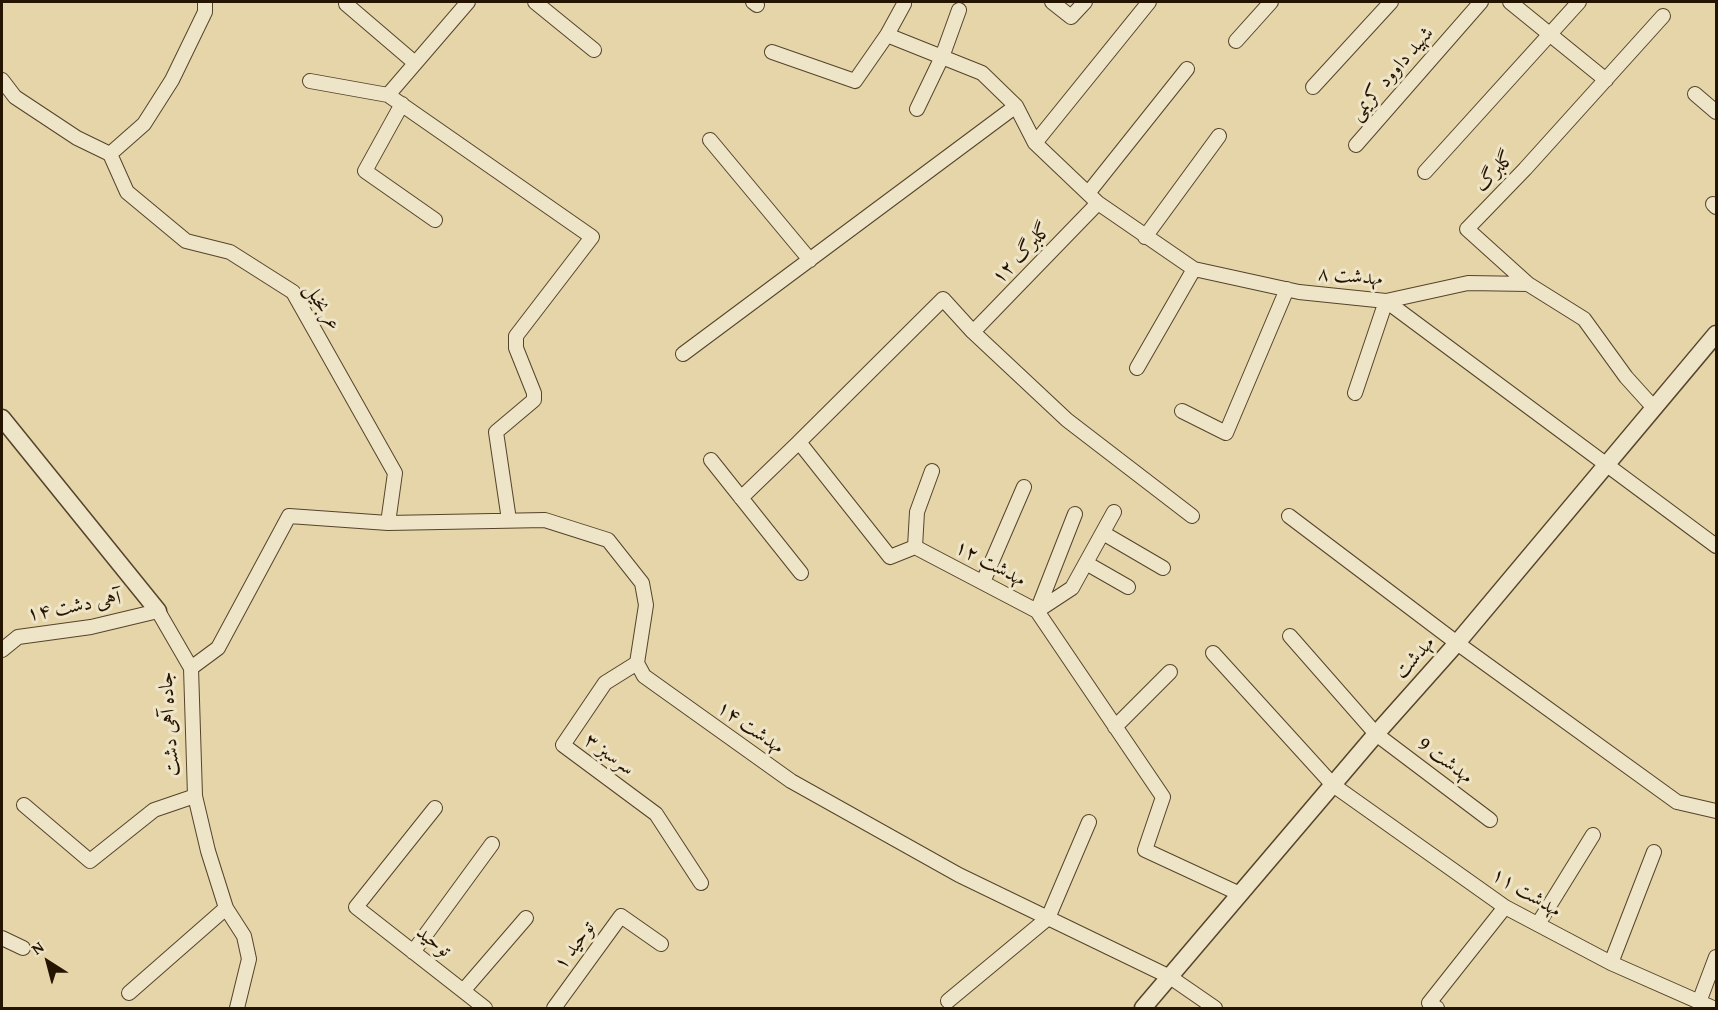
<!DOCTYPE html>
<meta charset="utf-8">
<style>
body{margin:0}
#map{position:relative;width:1718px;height:1010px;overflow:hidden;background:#e5d5a9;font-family:"Gentium Book Plus",serif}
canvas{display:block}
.frame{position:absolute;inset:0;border:3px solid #251400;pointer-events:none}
.north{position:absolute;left:18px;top:932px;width:60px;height:60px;-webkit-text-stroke:4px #eee4c7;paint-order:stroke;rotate:324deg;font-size:16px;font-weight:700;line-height:24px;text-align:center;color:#251400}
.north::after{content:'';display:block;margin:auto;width:21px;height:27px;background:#251400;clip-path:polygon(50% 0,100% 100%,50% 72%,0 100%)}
</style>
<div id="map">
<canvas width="1718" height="1010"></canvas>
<div class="frame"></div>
<div class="north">N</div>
</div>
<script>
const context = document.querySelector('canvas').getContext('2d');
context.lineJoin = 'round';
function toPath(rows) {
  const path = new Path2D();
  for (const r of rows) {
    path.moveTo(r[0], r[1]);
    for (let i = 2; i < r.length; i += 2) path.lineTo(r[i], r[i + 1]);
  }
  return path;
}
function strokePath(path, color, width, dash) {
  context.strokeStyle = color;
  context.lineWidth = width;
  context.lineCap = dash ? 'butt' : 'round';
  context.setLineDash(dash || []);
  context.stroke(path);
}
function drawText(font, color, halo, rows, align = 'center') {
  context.font = font + ' "Gentium Book Plus",Amiri,serif';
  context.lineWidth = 6;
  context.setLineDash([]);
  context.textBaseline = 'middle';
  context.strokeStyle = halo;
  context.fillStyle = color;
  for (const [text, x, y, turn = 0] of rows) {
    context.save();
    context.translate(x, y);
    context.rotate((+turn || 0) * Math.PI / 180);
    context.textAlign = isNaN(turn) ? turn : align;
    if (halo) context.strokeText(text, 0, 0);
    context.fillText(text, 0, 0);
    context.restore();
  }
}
const minor = toPath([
 [468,2,388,95,592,237,516,336,516,348,534,393,534,400,496,432,509,520],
 [535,2,594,50],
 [753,2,757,5],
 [1052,2,1071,17,1085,2],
 [1510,2,1606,80],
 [346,4,415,63],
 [887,35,982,73,1016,106,1035,143,1098,203,1194,269,1299,292,1386,301,1468,283,1528,284,1584,319,1626,377,1654,408],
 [1236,41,1271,2],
 [772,52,855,81,887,35,904,4],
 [2,80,15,97,77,138,110,154],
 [310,81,388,95],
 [1313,87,1391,2],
 [1695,94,1716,112],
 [402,104,365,171,435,220],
 [917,109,942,57,959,10],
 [710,140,810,260],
 [1035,143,1149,2],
 [1356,145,1481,2],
 [110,154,127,192,186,241,230,252,293,292,395,473,388,523],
 [110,154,144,124,172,80,205,12,205,2],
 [1425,172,1579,2],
 [1089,192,1187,69],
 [1713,204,1716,207],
 [1145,237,1219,136],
 [1528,284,1467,229,1525,169,1663,16],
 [973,332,1098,203],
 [683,354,1016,106],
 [1137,368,1194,269],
 [1355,393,1386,301,1716,546],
 [1182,411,1226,433,1287,289],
 [711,460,801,573],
 [741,498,799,442],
 [1192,516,1067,420,973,332,943,299,799,442,890,557,915,547,1037,611,1163,797,1145,850,1240,894],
 [1289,516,1457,643,1677,802,1716,811],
 [1103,533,1163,568],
 [915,547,917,512,932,471],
 [1086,563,1128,587],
 [983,582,1024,487],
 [1037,611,1072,588,1114,512],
 [1037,611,1075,514],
 [1290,636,1376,734,1490,820],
 [2,650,18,637,91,627,158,611,191,668,195,796,208,851,226,908,244,936,249,959,237,1008],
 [1213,653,1333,785,1505,907,1611,963,1713,1008],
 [637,663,605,683,563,745,656,814,701,883],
 [191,668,218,648,289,516,388,523,545,520,608,540,642,583,646,605,637,663,644,676,791,781,959,875,1170,977,1215,1008],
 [1115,727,1170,672],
 [24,805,90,861,154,810,195,796],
 [435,808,356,907,485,1008],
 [1538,924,1593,835],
 [2,938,23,948],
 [413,952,492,844],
 [1611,963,1654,852],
 [463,991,526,918],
 [129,993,226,908],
 [948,1001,1048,918,1089,822],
 [1699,1002,1716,957],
 [554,1008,621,916,661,944],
 [1437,1008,1429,1003,1505,907]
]);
const tertiary = toPath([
 [2,418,158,611],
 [1143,1008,1376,734,1457,643,1716,334]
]);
strokePath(minor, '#55442a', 16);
strokePath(tertiary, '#55442a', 19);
strokePath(minor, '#eee4c7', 14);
strokePath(tertiary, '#eee4c7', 16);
drawText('20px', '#251400', '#eee4c7', [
 ["شهید داوود کریمی",1392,74,-49],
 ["گلبرگ",1495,172,-46],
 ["گلبرگ ١٢",1022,254,-46],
 ["مهدشت ۸",1350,277,5],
 ["عربخیل",322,307,58],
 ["مهدشت ۱۲",990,564,28],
 ["آهی دشت ۱۴",74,607,-10],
 ["مهدشت",1415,658,-48],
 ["جاده آهی دشت",170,724,-94],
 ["مهدشت ۱۴",750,728,35],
 ["سرسبز ۳",609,755,36],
 ["مهدشت 9",1445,761,37],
 ["مهدشت ۱۱",1526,893,31],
 ["توحید",433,942,38],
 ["توحید ۱",575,946,-54]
]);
</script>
